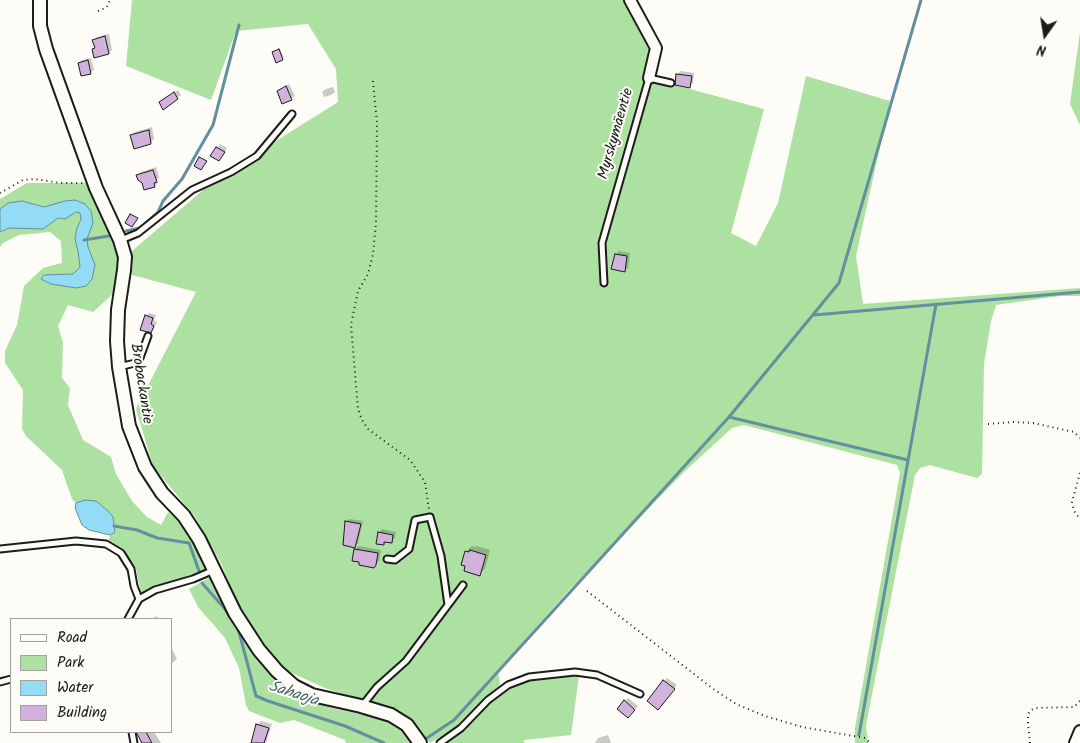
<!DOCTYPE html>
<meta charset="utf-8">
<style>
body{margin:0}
#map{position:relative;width:1080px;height:743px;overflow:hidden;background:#fdfcf7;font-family:Kalam,sans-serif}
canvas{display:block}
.legend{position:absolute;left:10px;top:618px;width:162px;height:115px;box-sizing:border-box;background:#fdfcf7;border:1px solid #a3a29f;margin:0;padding:6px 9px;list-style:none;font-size:15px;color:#1c1c1c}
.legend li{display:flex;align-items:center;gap:10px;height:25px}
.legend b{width:25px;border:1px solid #a3a29f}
.north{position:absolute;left:1020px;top:10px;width:50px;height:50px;-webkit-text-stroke:4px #fdfcf7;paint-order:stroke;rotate:193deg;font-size:14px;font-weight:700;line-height:20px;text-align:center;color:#1c1c1c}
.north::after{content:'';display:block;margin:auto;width:18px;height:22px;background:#1c1c1c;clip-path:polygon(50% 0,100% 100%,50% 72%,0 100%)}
</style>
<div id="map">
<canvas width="1080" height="743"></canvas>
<ul class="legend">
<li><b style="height:6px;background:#fdfcf7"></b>Road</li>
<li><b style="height:14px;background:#ade1a2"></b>Park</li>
<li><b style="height:14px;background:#94dcf6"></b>Water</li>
<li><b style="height:14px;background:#d2b1dc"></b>Building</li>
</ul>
<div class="north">N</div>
</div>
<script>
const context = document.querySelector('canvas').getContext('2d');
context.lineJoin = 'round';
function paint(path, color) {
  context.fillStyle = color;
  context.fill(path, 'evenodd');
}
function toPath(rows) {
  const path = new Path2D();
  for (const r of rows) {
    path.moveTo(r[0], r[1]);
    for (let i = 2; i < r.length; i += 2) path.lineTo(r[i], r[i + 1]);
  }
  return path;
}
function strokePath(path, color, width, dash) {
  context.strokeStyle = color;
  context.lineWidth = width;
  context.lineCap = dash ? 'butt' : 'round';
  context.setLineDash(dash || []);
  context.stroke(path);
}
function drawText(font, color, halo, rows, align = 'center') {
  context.font = font + ' Kalam,sans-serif';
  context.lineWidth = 4;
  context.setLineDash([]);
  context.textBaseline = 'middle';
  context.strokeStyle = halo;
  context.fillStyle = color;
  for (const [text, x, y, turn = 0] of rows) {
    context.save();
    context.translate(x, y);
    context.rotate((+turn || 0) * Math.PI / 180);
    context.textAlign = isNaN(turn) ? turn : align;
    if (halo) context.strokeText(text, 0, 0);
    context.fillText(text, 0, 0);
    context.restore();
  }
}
paint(toPath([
 [132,0,630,0,656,48,649,78,764,109,731,233,756,246,778,203,806,76,890,101,856,256,863,304,1080,288,1080,296,1060,296,996,305,991,321,984,364,982,474,977,478,930,465,920,468,915,475,866,725,868,743,855,743,855,728,900,473,897,465,744,425,732,428,685,471,570,589,498,670,500,685,452,730,430,743,400,713,325,688,283,669,240,611,222,565,195,517,153,466,136,409,196,292,132,275,132,251,217,178,338,102,336,69,308,24,236,31,211,100,126,66],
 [1080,32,1080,125,1070,104],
 [27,183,86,183,108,224,118,252,119,269,115,292,93,312,68,305,58,326,63,343,62,378,70,388,68,405,83,440,111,457,116,474,132,501,147,517,161,525,168,512,182,523,209,568,141,593,136,569,125,552,108,543,110,535,115,532,113,517,86,500,76,503,72,499,62,470,26,436,22,429,23,390,5,363,5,351,17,325,24,286,43,268,62,263,61,241,50,232,19,235,3,243,0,247,0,199],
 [210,577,245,640,261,662,290,689,331,708,383,719,403,732,412,743,346,743,345,740,294,720,280,723,249,711,246,705,239,668,225,638,198,607,189,589],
 [579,676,571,735,524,740,524,743,448,743,479,715,494,699,512,688,532,680]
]), '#ade1a2');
const water = toPath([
 [75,200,85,204,91,211,93,223,87,239,88,247,95,265,92,279,86,286,76,288,51,284,41,279,44,275,73,274,80,267,78,251,75,239,77,228,81,219,80,213,76,212,65,219,58,218,43,229,9,228,0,232,0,209,8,203,22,201,44,207,65,201,75,200],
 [85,500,96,501,107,510,113,517,115,532,110,535,89,530,82,525,75,508,76,503,85,500]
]);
paint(water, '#94dcf6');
strokePath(water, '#648f9f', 1);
paint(toPath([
 [109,34,112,50,109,53,96,48,94,40,97,37],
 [280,49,284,58,282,59,275,51],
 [91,58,94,70,90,73,79,63,82,60],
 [681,71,694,73,693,83,689,86,676,84,677,74],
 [289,84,295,96,291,99,278,91],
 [333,87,335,92,331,95,324,97,322,92,326,89],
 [178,90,181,95,164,108,160,102],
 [152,127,154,139,150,143,132,135,135,132],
 [220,144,227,148,219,160,217,148],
 [156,167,159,177,157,180,158,183,154,186,143,183,137,175,141,172],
 [619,251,630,253,628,268,624,271,616,254],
 [149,313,156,315,154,321,157,322,154,328,151,332,146,316],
 [349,519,363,521,358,543,355,546,346,522],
 [382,529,396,532,395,538,391,541,387,541,384,544,379,533],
 [359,546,381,550,379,561,374,566,360,561,355,549],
 [472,546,475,547,476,546,490,550,485,569,479,574,466,552],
 [157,616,159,619,151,619],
 [171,647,177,659,171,664],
 [667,678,677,685,661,705,664,681],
 [628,698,638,706,632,713,625,701],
 [261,721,272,724,266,743,252,743,257,725],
 [138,732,154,732,161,743,140,743,141,739],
 [608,735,611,743,595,743,598,738]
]), '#0003');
strokePath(toPath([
 [126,231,140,228,158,212,163,201,182,179,213,125,239,25],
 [84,240,109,236],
 [814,315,1080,292],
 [729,417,908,460],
 [114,526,137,530,157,538,189,543,199,571],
 [202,583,225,609,230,617],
 [238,628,256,696,268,701,345,726,384,743],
 [859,735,936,304],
 [427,738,454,720,729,417,839,283,921,0]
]), '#648f9f', 3);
const building = toPath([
 [105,36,109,54,94,58,92,49,95,48,92,40,105,36],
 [279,49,283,60,276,63,272,52,279,49],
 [88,60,91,74,81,76,78,63,88,60],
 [676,74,692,76,690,88,675,85,676,74],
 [286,86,292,100,282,104,277,91,286,86],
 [174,92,178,99,163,110,159,102,174,92],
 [149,130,151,144,134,149,130,135,149,130],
 [216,147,225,152,219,161,210,156,216,147],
 [199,157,207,161,201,170,194,166,199,157],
 [153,170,157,182,154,183,155,187,144,190,142,183,138,180,136,175,153,170],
 [130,214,138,218,132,227,125,223,130,214],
 [615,254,627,256,625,272,611,269,615,254],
 [145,315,153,318,151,324,154,326,151,333,140,330,145,315],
 [345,521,361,524,355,548,343,545,345,521],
 [378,532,393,535,392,543,384,542,384,545,376,544,378,532],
 [354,549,378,553,376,565,374,568,359,565,359,562,352,561,354,549],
 [470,550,486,555,480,576,464,571,465,566,461,565,465,551,469,552,470,550],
 [663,680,675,689,658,710,647,701,663,680],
 [624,700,635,710,628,718,617,709,624,700],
 [256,724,269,728,264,743,251,743,256,724],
 [136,732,146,732,152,743,142,743,136,732]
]);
paint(building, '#d2b1dc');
strokePath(building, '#1c1c1c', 1);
const service = toPath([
 [121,240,138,233,192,190,231,172,257,156,292,114],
 [604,283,602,243,649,78,671,83],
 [119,367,135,363,140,358,148,336],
 [0,549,76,541,106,544,121,553,131,569,134,586,139,599],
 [387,559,395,560,409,549,415,520,430,517,441,556,448,605],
 [128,619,139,599,155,590,193,579,214,570],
 [0,682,11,679],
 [362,706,377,687,406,661,463,585],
 [132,732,134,743],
 [440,743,461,728,488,700,508,685,529,677,575,672,597,675,640,694]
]);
const minor = toPath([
 [630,0,656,48,649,78],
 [1075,743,1080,731]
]);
const tertiary = toPath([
 [40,0,40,26,46,49,96,188,120,240,125,257,124,270,118,310,117,341,119,367,129,426,145,467,162,493,184,516,199,539,235,613,259,650,277,671,294,686,312,695,361,706,391,715,407,725,420,743]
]);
strokePath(service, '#1c1c1c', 9);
strokePath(minor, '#1c1c1c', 14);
strokePath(tertiary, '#1c1c1c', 16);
strokePath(toPath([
 [98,11,107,7,110,0],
 [373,81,377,123,376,222,373,254,368,274,358,291,351,325,358,409,362,420,368,429,410,460,425,482,429,510],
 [0,193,23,180,35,179,60,183,84,183],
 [988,424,1013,422,1033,423,1074,432,1080,438],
 [1080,473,1072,502,1074,511,1080,519],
 [587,591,712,688,736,704,765,716,802,727,865,738,870,743],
 [1030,743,1028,723,1028,714,1031,710,1036,708,1074,707,1080,701]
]), '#1c1c1c', 2, [1, 4]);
strokePath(service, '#fdfcf7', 5);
strokePath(minor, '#fdfcf7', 10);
strokePath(tertiary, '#fdfcf7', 12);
drawText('15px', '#1c1c1c', '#fdfcf7', [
 ["Myrskymäentie",617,134,-74],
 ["Brobackantie",140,384,81]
]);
drawText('italic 16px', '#465f68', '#fdfcf7', [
 ["Sahaoja",293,695,18]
]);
</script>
